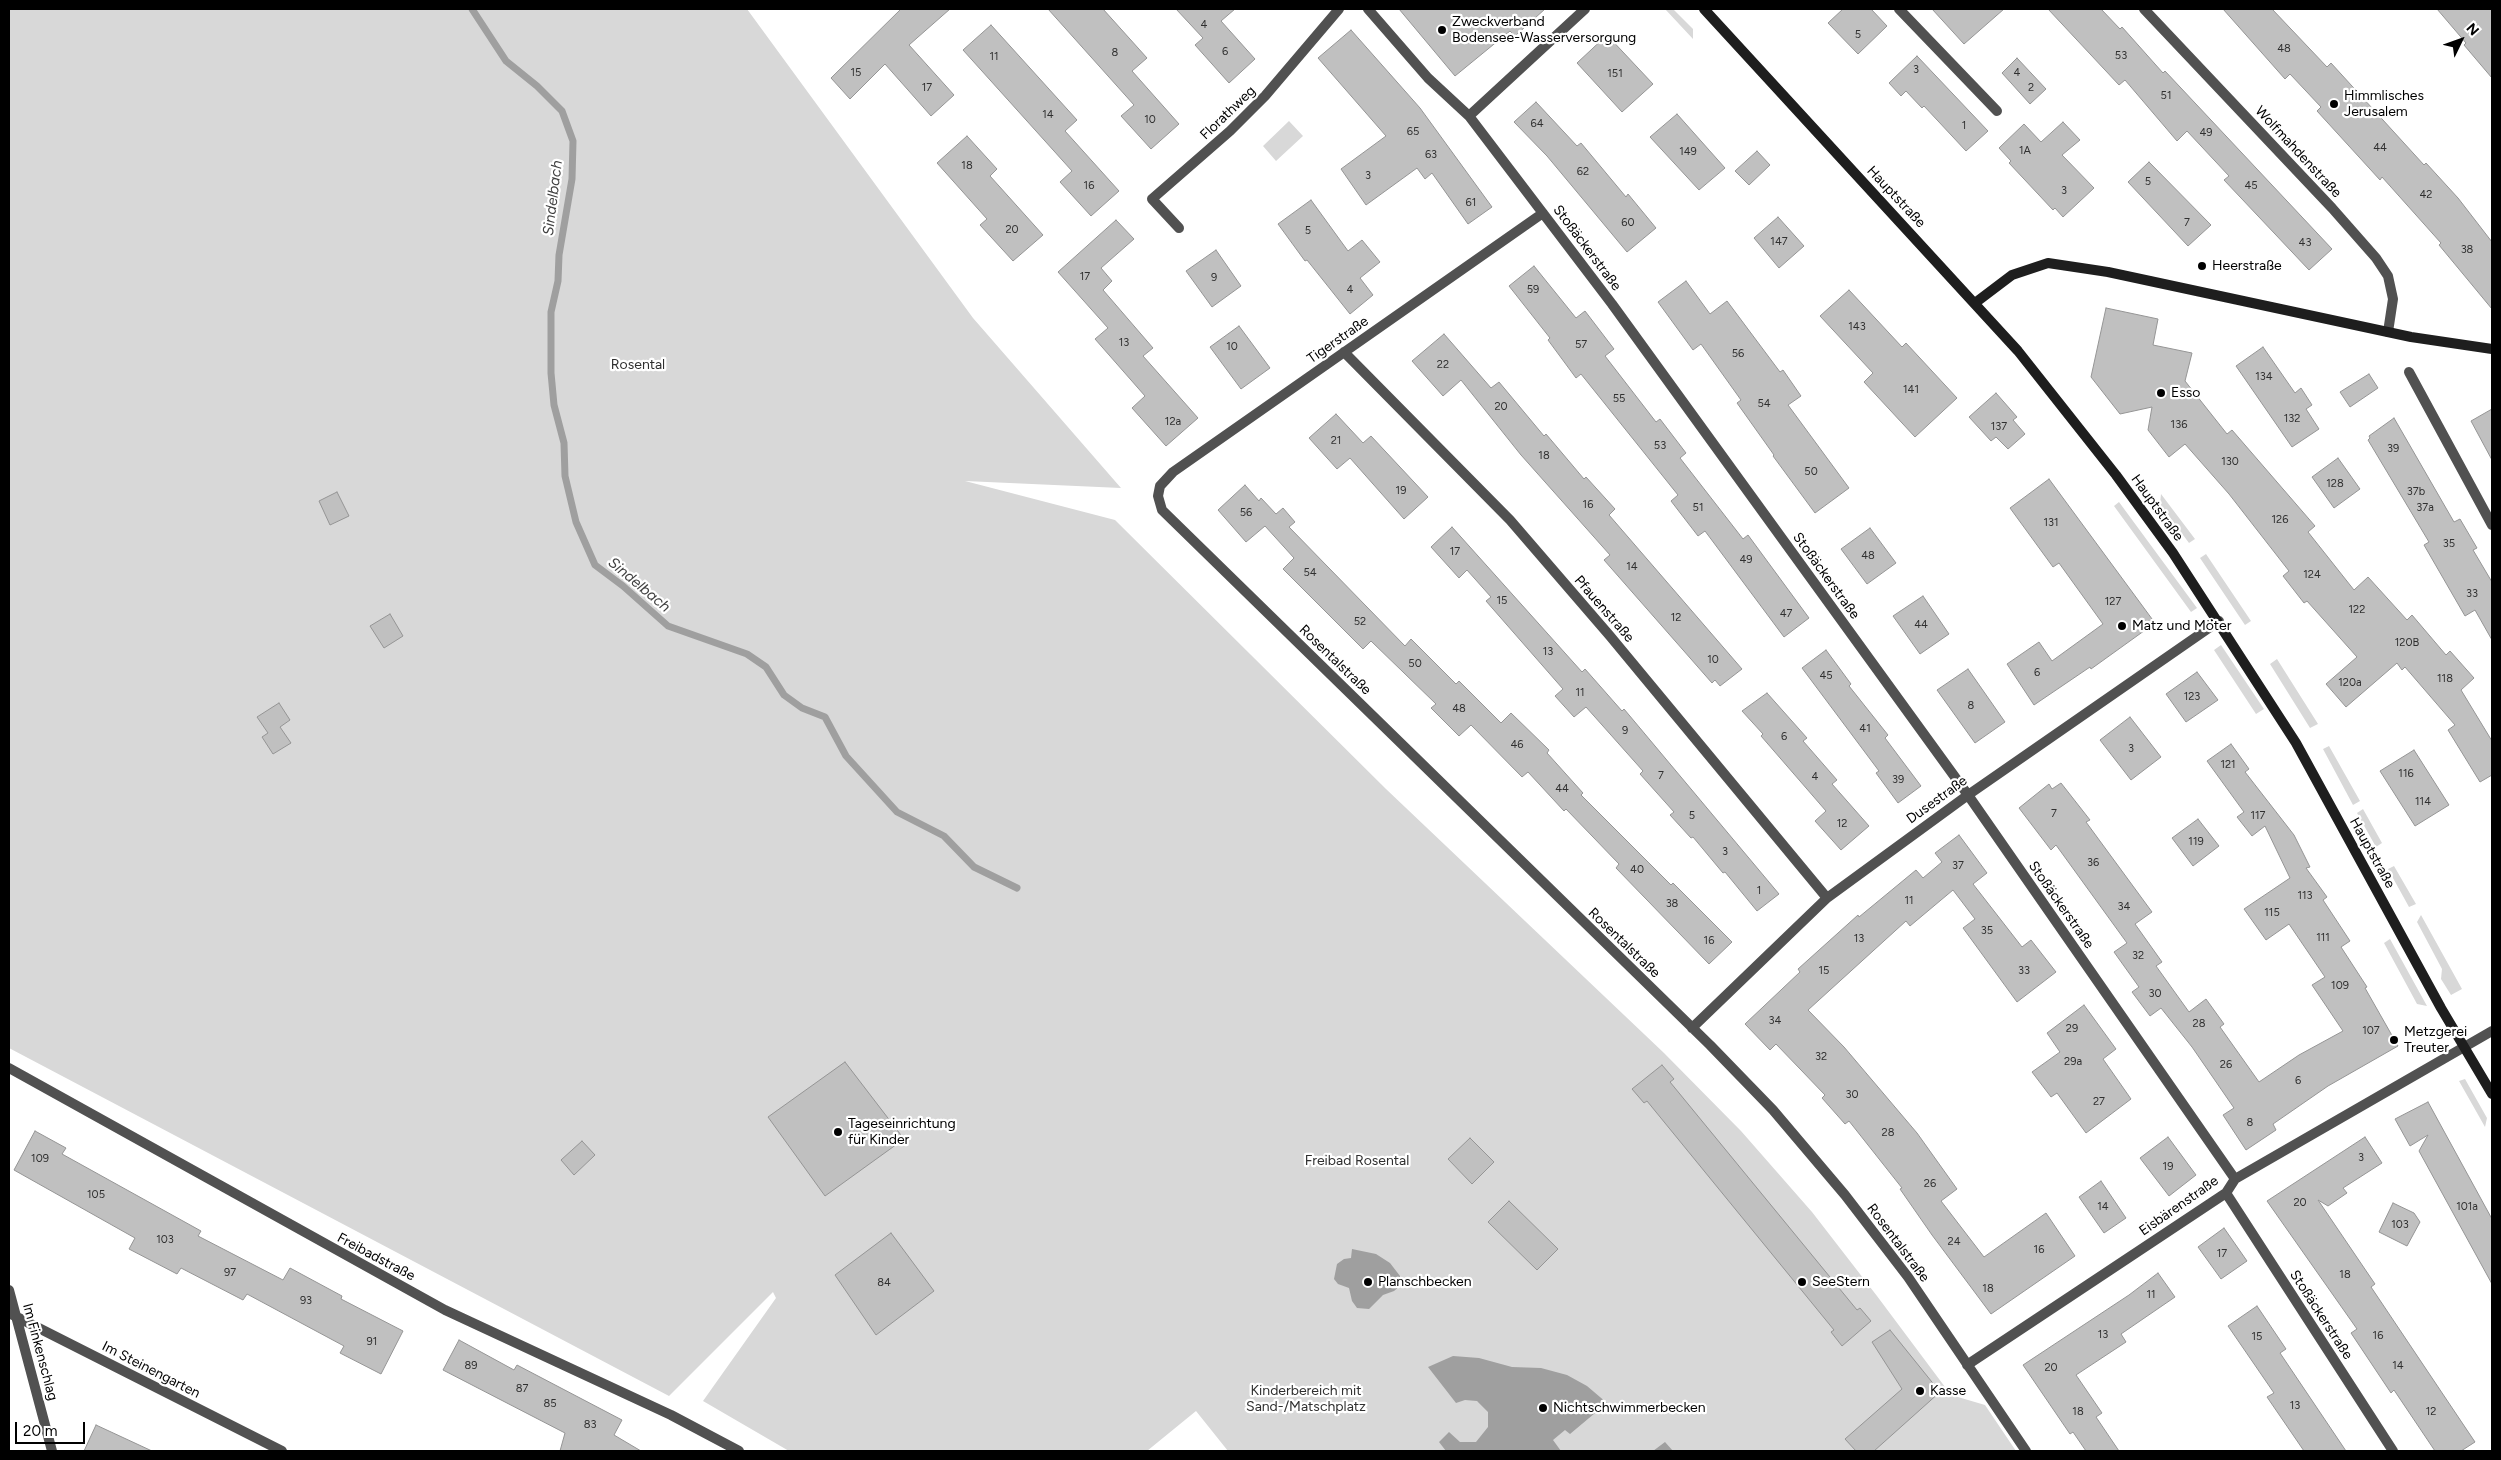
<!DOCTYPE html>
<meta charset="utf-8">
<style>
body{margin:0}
#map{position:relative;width:2501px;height:1460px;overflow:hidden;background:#fff;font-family:Figtree,sans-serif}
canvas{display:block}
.frame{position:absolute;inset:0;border:10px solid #000;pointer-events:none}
.north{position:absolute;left:2436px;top:15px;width:50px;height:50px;-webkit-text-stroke:4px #fff;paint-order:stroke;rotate:48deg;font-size:14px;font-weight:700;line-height:20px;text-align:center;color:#000}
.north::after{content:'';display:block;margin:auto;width:18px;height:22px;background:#000;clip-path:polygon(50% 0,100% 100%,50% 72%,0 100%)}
.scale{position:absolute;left:15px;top:1422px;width:70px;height:22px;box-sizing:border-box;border:2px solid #000;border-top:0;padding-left:6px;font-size:15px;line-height:18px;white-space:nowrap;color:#000;-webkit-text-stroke:4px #fff;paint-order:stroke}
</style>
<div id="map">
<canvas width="2501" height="1460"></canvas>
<div class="frame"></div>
<div class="north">N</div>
<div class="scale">20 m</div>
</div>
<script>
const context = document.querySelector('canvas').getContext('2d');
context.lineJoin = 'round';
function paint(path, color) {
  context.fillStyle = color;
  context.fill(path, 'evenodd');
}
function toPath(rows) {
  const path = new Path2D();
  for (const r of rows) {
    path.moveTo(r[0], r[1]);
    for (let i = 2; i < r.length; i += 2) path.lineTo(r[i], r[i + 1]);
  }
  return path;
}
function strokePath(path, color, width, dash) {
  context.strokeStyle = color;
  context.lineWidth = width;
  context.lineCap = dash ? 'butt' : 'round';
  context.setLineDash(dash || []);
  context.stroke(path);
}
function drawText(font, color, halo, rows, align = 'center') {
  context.font = font + ' Figtree,sans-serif';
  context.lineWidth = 4.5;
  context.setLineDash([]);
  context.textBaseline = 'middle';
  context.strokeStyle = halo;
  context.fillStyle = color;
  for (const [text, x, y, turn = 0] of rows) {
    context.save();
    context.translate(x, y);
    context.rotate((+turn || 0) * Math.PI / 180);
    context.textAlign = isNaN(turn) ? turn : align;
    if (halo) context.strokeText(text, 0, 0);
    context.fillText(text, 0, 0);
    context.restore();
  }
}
paint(toPath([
 [9,9,747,9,973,318,1121,488,965,481,1115,520,1386,789,1664,1053,1741,1131,1812,1212,1877,1296,1945,1387,1941,1392,1985,1405,2016,1451,1228,1451,1196,1411,1147,1451,789,1451,703,1401,776,1298,773,1292,669,1396,9,1048],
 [1665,9,1673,9,1693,29,1693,39],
 [1289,121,1303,136,1276,161,1263,146],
 [2161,494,2195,539,2189,543,2160,504],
 [2119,502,2197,608,2191,612,2114,506],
 [2206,554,2251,621,2245,625,2200,558],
 [2221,645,2264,709,2256,714,2214,650],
 [2277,659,2318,724,2310,728,2270,664],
 [2329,746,2360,801,2353,805,2323,749],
 [2363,809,2382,843,2376,847,2357,813],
 [2394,866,2416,904,2409,907,2388,869],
 [2421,915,2462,989,2451,995,2441,979,2442,969,2417,922],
 [2390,939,2427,1006,2417,1004,2384,943],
 [2465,1079,2487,1118,2485,1127,2459,1081]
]), '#d8d8d8');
paint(toPath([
 [1352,1249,1376,1254,1390,1263,1400,1276,1401,1285,1394,1291,1383,1295,1369,1309,1357,1308,1352,1301,1349,1288,1338,1284,1334,1279,1337,1264,1344,1259,1351,1258],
 [1453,1356,1479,1358,1512,1367,1541,1368,1567,1375,1587,1386,1607,1403,1570,1434,1565,1430,1553,1440,1561,1451,1446,1451,1439,1442,1449,1432,1460,1442,1476,1442,1488,1427,1488,1412,1477,1401,1465,1400,1456,1403,1428,1367],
 [1665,1442,1673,1451,1653,1451]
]), '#9f9f9f');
strokePath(toPath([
 [472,9,506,61,537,86,562,111,573,141,572,179,559,255,558,281,551,312,551,373,554,405,564,443,565,476,576,522,595,565,623,586,668,626,747,654,766,667,784,695,802,708,825,717,846,756,897,812,944,836,974,867,1017,888]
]), '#9f9f9f', 7);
const building = toPath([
 [901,9,950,9,909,45,954,95,931,116,885,64,850,99,831,78,901,9],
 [1048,9,1103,9,1147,58,1132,71,1179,124,1151,149,1121,116,1134,105,1048,9],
 [1176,9,1235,9,1221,21,1255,59,1229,83,1195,45,1203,38,1176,9],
 [1399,9,1545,9,1515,36,1510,31,1455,76,1399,9],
 [1843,9,1871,9,1887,26,1858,54,1828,23,1843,9],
 [1932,9,2004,9,1964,44,1932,9],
 [2048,9,2101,9,2120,29,2122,27,2163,73,2165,71,2332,249,2309,270,2224,180,2229,176,2187,131,2177,141,2125,80,2119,85,2048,9],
 [2223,9,2272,9,2327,67,2331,63,2424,165,2426,163,2458,198,2492,242,2492,309,2439,245,2441,243,2382,177,2380,180,2317,111,2321,107,2290,74,2285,79,2223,9],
 [2437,9,2492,9,2492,78,2464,45,2466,43,2437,9],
 [991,25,1077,120,1065,131,1119,191,1091,216,1060,182,1072,171,963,50,991,25],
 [1351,30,1420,108,1492,207,1468,224,1432,173,1425,179,1417,168,1366,205,1341,169,1386,136,1318,58,1351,30],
 [1607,35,1653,84,1622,112,1577,63,1607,35],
 [1917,56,1988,131,1966,151,1924,106,1922,108,1906,91,1901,96,1889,83,1917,56],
 [2017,58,2046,89,2030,104,2002,73,2017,58],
 [1536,102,1577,146,1581,143,1626,197,1628,194,1656,228,1627,252,1547,156,1514,122,1536,102],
 [1677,114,1725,168,1699,190,1650,137,1677,114],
 [2063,122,2080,140,2062,155,2094,188,2063,217,2055,208,2053,210,2009,163,2011,161,1999,148,2024,124,2041,142,2063,122],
 [967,136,997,169,990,176,1043,235,1013,261,980,225,987,219,937,163,967,136],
 [1757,151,1770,165,1749,185,1735,171,1757,151],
 [2149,162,2211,225,2188,246,2128,182,2149,162],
 [1311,200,1348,251,1362,240,1380,262,1360,278,1373,295,1350,314,1307,260,1305,261,1278,224,1311,200],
 [1778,217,1804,246,1779,268,1754,238,1778,217],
 [1116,220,1134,239,1101,268,1112,281,1103,290,1153,348,1143,356,1198,418,1166,446,1132,408,1145,396,1095,339,1108,328,1058,272,1116,220],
 [1216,250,1241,286,1212,307,1186,271,1216,250],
 [1534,266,1576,318,1585,311,1614,349,1605,356,1656,422,1660,419,1686,453,1680,458,1743,539,1748,535,1809,618,1784,637,1705,531,1698,536,1671,501,1678,495,1581,374,1576,378,1548,340,1550,338,1509,286,1534,266],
 [1686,281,1710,314,1727,301,1780,372,1783,370,1801,396,1788,405,1849,488,1815,513,1773,456,1774,455,1737,403,1741,400,1701,344,1693,350,1658,302,1686,281],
 [1849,290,1902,347,1906,343,1957,398,1915,437,1864,382,1873,373,1820,316,1849,290],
 [2106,308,2158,319,2153,345,2192,353,2185,381,2227,434,2232,430,2315,526,2308,532,2354,590,2368,577,2407,620,2412,615,2446,655,2450,651,2474,678,2461,690,2492,741,2492,775,2480,782,2448,730,2455,725,2405,667,2402,670,2397,663,2346,707,2326,684,2357,657,2307,601,2304,603,2283,576,2289,571,2229,494,2185,444,2169,457,2148,430,2152,407,2120,414,2091,377,2106,308],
 [1239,326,1270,368,1241,389,1210,347,1239,326],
 [1444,334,1491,388,1499,382,1544,436,1546,434,1584,479,1586,477,1615,509,1609,515,1742,669,1720,686,1715,680,1712,683,1604,560,1610,555,1521,455,1461,380,1443,396,1412,361,1444,334],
 [2263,347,2295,393,2301,388,2312,405,2306,409,2319,429,2292,447,2236,366,2263,347],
 [2369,374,2378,388,2350,407,2340,392,2369,374],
 [1996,393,2017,417,2013,420,2025,434,2008,449,1996,437,1991,441,1969,417,1996,393],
 [2492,409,2492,460,2471,421,2492,409],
 [1336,414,1363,443,1371,436,1428,497,1404,519,1350,458,1337,469,1309,438,1336,414],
 [2394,418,2454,522,2460,519,2477,548,2473,550,2492,582,2492,640,2475,610,2465,616,2424,545,2429,542,2368,440,2370,438,2369,436,2394,418],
 [2338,458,2360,489,2334,508,2312,477,2338,458],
 [2049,479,2155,623,2091,669,2090,667,2034,705,2007,664,2039,642,2052,661,2103,624,2059,563,2053,567,2010,508,2049,479],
 [1245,485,1259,501,1261,498,1276,514,1283,508,1295,522,1289,527,1405,646,1411,639,1456,684,1459,681,1501,723,1511,713,1549,750,1547,753,1583,793,1581,795,1671,885,1673,883,1732,942,1709,964,1616,868,1619,864,1566,809,1564,811,1528,772,1522,777,1471,725,1459,736,1431,708,1436,704,1371,641,1363,649,1283,569,1294,558,1265,526,1246,542,1218,510,1245,485],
 [337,492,349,516,330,525,319,501,337,492],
 [1452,527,1582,672,1585,669,1622,711,1624,709,1779,894,1757,911,1725,872,1723,873,1693,837,1691,838,1670,815,1674,812,1640,774,1643,771,1586,707,1574,717,1555,696,1563,689,1486,601,1491,597,1467,570,1459,578,1431,547,1452,527],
 [1870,528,1896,563,1867,584,1841,549,1870,528],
 [1923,596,1949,634,1920,654,1893,616,1923,596],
 [390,614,403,636,384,648,370,626,390,614],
 [1826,650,1851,684,1849,686,1888,735,1885,738,1921,786,1898,803,1876,773,1879,771,1802,668,1826,650],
 [1968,669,2005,722,1975,743,1937,690,1968,669],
 [2197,672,2218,700,2186,722,2166,694,2197,672],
 [1767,693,1807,738,1803,741,1837,780,1832,784,1869,826,1841,850,1815,821,1826,811,1761,736,1763,734,1742,711,1767,693],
 [279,703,290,720,280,727,291,743,273,754,262,737,268,733,257,717,279,703],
 [2130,717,2161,757,2131,780,2100,740,2130,717],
 [2231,744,2249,769,2245,772,2294,835,2310,867,2306,868,2327,897,2323,900,2350,941,2341,947,2367,987,2365,988,2398,1046,2328,1086,2273,1124,2276,1130,2246,1150,2223,1115,2234,1108,2192,1047,2161,1008,2150,1016,2132,992,2139,987,2114,952,2127,943,2056,845,2051,850,2019,808,2049,784,2052,789,2061,783,2090,820,2086,822,2152,912,2135,924,2162,962,2156,966,2189,1012,2206,999,2224,1024,2220,1027,2259,1082,2299,1055,2343,1031,2312,985,2325,977,2289,924,2266,940,2244,909,2290,878,2265,826,2252,836,2237,817,2244,812,2207,761,2231,744],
 [2414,750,2449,805,2415,826,2380,771,2414,750],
 [2198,819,2219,846,2193,866,2172,838,2198,819],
 [1959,835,1987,873,1973,884,2022,947,2031,940,2056,972,2017,1002,1963,928,1975,919,1953,890,1910,926,1906,921,1808,1010,1844,1047,1917,1133,1957,1189,1941,1201,1984,1257,2046,1213,2075,1256,1991,1314,1932,1235,1900,1189,1902,1188,1849,1121,1845,1124,1822,1098,1825,1095,1776,1044,1770,1050,1745,1024,1800,972,1798,969,1858,915,1859,917,1916,870,1923,878,1942,862,1935,853,1959,835],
 [2084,1005,2116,1049,2103,1059,2131,1099,2086,1133,2057,1093,2051,1097,2032,1072,2060,1052,2047,1033,2084,1005],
 [845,1062,904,1139,825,1196,768,1117,845,1062],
 [1662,1065,1674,1079,1670,1082,1857,1310,1860,1308,1871,1321,1842,1346,1831,1332,1834,1330,1647,1101,1644,1103,1632,1089,1662,1065],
 [2428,1102,2492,1219,2492,1284,2419,1151,2428,1135,2410,1146,2395,1119,2428,1102],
 [35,1131,66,1148,62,1154,201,1231,198,1236,283,1280,290,1268,342,1296,341,1299,403,1331,381,1374,340,1353,344,1346,247,1294,243,1300,181,1268,177,1274,129,1249,135,1238,14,1170,35,1131],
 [2168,1137,2196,1175,2169,1196,2140,1158,2168,1137],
 [2365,1137,2382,1163,2343,1188,2347,1193,2328,1206,2318,1200,2375,1284,2371,1287,2475,1442,2461,1451,2435,1451,2394,1390,2391,1393,2351,1333,2357,1329,2267,1201,2365,1137],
 [1470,1138,1494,1162,1472,1184,1448,1159,1470,1138],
 [582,1141,595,1155,574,1175,561,1160,582,1141],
 [2101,1181,2126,1218,2104,1233,2079,1197,2101,1181],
 [1509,1201,1558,1249,1537,1270,1488,1222,1509,1201],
 [2393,1203,2414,1213,2420,1222,2407,1246,2379,1232,2393,1203],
 [2224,1228,2247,1261,2221,1279,2198,1247,2224,1228],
 [891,1233,934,1291,876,1335,835,1275,891,1233],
 [2158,1273,2175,1297,2121,1334,2126,1342,2076,1375,2102,1413,2096,1417,2119,1451,2086,1451,2073,1432,2070,1434,2023,1365,2129,1295,2158,1273],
 [2257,1306,2286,1349,2280,1353,2346,1451,2304,1451,2267,1397,2274,1393,2228,1326,2257,1306],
 [1890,1330,1940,1392,1874,1451,1856,1451,1845,1439,1902,1389,1872,1342,1890,1330],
 [459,1340,514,1370,517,1365,622,1420,614,1435,641,1451,560,1451,565,1433,443,1370,459,1340],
 [96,1425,152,1451,84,1451,96,1425]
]);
paint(building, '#c0c0c0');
strokePath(building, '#959595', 1);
strokePath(toPath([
 [1368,9,1428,78,1469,116,1612,304,1968,795,2235,1179],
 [1899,9,1997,111],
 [2144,9,2332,208,2376,258,2388,276,2393,299,2388,332],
 [1469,116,1585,9],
 [1543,213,1173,472,1160,486,1158,496,1162,510,1710,1045,1773,1110,1845,1195,1908,1277,2026,1451],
 [1179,228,1152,199,1230,131,1265,96,1339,9],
 [1344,352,1510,520,1610,636,1827,898],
 [2409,372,2492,525],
 [1692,1028,1827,898,1968,795,2219,621],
 [9,1068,445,1310,671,1415,739,1451],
 [2226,1193,2393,1451],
 [9,1290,52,1451],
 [9,1313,282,1451],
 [1967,1365,2226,1193,2235,1179,2492,1031]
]), '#515151', 10);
strokePath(toPath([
 [1704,9,2018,351,2116,475,2173,553,2296,743,2441,1008,2492,1094],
 [1975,303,2012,275,2048,263,2108,272,2411,337,2492,349]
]), '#1e1e1e', 10);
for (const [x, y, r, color] of [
 [1442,30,5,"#000"],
 [2334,104,5,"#000"],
 [2202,266,5,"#000"],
 [2161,393,5,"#000"],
 [2122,626,5,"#000"],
 [2394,1040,5,"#000"],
 [838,1132,5,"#000"],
 [1368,1282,5,"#000"],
 [1802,1282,5,"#000"],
 [1920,1391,5,"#000"],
 [1543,1408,5,"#000"]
]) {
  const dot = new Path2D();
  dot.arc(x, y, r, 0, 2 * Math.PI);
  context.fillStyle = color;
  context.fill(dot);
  strokePath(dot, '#fff', 2);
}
drawText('11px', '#303030', null, [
 ["4",1204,25],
 ["5",1858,35],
 ["48",2284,49],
 ["6",1225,52],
 ["8",1115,53],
 ["53",2121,56],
 ["11",994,57],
 ["3",1916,70],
 ["15",856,73],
 ["4",2017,73],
 ["151",1615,74],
 ["17",927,88],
 ["2",2031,88],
 ["51",2166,96],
 ["14",1048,115],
 ["10",1150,120],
 ["64",1537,124],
 ["1",1964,126],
 ["65",1413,132],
 ["49",2206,133],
 ["44",2380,148],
 ["1A",2025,151],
 ["149",1688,152],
 ["63",1431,155],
 ["18",967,166],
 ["62",1583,172],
 ["3",1368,176],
 ["5",2148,182],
 ["16",1089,186],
 ["45",2251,186],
 ["3",2064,191],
 ["42",2426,195],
 ["61",1471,203],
 ["60",1628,223],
 ["7",2187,223],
 ["20",1012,230],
 ["5",1308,231],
 ["147",1779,242],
 ["43",2305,243],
 ["38",2467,250],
 ["17",1085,277],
 ["9",1214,278],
 ["4",1350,290],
 ["59",1533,290],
 ["143",1857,327],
 ["13",1124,343],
 ["57",1581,345],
 ["10",1232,347],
 ["56",1738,354],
 ["22",1443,365],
 ["134",2264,377],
 ["141",1911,390],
 ["55",1619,399],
 ["54",1764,404],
 ["20",1501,407],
 ["132",2292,419],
 ["12a",1173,422],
 ["136",2179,425],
 ["137",1999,427],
 ["21",1336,441],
 ["53",1660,446],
 ["39",2393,449],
 ["18",1544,456],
 ["130",2230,462],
 ["50",1811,472],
 ["128",2335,484],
 ["19",1401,491],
 ["37b",2416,492],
 ["16",1588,505],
 ["51",1698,508],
 ["37a",2425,508],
 ["56",1246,513],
 ["126",2280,520],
 ["131",2051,523],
 ["35",2449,544],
 ["17",1455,552],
 ["48",1868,556],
 ["49",1746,560],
 ["14",1632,567],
 ["54",1310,573],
 ["124",2312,575],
 ["33",2472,594],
 ["15",1502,601],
 ["127",2113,602],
 ["122",2357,610],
 ["47",1786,614],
 ["12",1676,618],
 ["52",1360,622],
 ["44",1921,625],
 ["120B",2407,643],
 ["13",1548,652],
 ["10",1713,660],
 ["50",1415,664],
 ["6",2037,673],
 ["45",1826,676],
 ["118",2445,679],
 ["120a",2350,683],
 ["11",1580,693],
 ["123",2192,697],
 ["8",1971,706],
 ["48",1459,709],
 ["41",1865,729],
 ["9",1625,731],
 ["6",1784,737],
 ["46",1517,745],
 ["3",2131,749],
 ["121",2228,765],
 ["116",2406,774],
 ["7",1661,776],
 ["4",1815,777],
 ["39",1898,780],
 ["44",1562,789],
 ["114",2423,802],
 ["7",2054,814],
 ["5",1692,816],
 ["117",2258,816],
 ["12",1842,824],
 ["119",2196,842],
 ["3",1725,852],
 ["36",2093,863],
 ["37",1958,866],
 ["40",1637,870],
 ["1",1759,891],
 ["113",2305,896],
 ["11",1909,901],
 ["38",1672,904],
 ["34",2124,907],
 ["115",2272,913],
 ["35",1987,931],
 ["111",2323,938],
 ["13",1859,939],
 ["16",1709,941],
 ["32",2138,956],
 ["15",1824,971],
 ["33",2024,971],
 ["109",2340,986],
 ["30",2155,994],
 ["34",1775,1021],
 ["28",2199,1024],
 ["29",2072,1029],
 ["107",2371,1031],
 ["32",1821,1057],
 ["29a",2073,1062],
 ["26",2226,1065],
 ["6",2298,1081],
 ["30",1852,1095],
 ["27",2099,1102],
 ["8",2250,1123],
 ["28",1888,1133],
 ["3",2361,1158],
 ["109",40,1159],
 ["19",2168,1167],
 ["26",1930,1184],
 ["105",96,1195],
 ["20",2300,1203],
 ["14",2103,1207],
 ["101a",2467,1207],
 ["103",2400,1225],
 ["103",165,1240],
 ["24",1954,1242],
 ["16",2039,1250],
 ["17",2222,1254],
 ["97",230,1273],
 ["18",2345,1275],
 ["84",884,1283],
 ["18",1988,1289],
 ["11",2151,1295],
 ["93",306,1301],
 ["13",2103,1335],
 ["16",2378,1336],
 ["15",2257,1337],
 ["91",372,1342],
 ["89",471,1366],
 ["14",2398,1366],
 ["20",2051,1368],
 ["87",522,1389],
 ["85",550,1404],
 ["13",2295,1406],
 ["18",2078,1412],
 ["12",2431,1412],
 ["83",590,1425]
]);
drawText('14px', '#000', '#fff', [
 ["Zweckverband",1452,22],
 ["Bodensee-Wasserversorgung",1452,38],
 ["Himmlisches",2344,96],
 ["Jerusalem",2344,112],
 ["Heerstraße",2212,266],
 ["Esso",2171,393],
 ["Matz und Möter",2132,626],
 ["Metzgerei",2404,1032],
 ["Treuter",2404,1048],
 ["Tageseinrichtung",848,1124],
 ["für Kinder",848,1140],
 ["Planschbecken",1378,1282],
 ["SeeStern",1812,1282],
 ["Kasse",1930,1391],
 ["Nichtschwimmerbecken",1553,1408]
], 'left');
drawText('14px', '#000', '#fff', [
 ["Florathweg",1228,113,-44],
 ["Wolfmahdenstraße",2298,152,47],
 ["Hauptstraße",1896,197,47],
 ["Stoßäckerstraße",1587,248,53],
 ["Tigerstraße",1338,340,-35],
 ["Hauptstraße",2157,508,54],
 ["Stoßäckerstraße",1826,576,54],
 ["Pfauenstraße",1604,609,49],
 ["Rosentalstraße",1335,660,44],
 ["Dusestraße",1937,800,-36],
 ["Hauptstraße",2372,853,61],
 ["Stoßäckerstraße",2061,905,55],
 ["Rosentalstraße",1624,943,44],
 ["Eisbärenstraße",2179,1206,-35],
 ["Rosentalstraße",1898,1243,53],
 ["Freibadstraße",376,1257,28],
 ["Stoßäckerstraße",2321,1315,57],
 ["Im Finkenschlag",40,1352,75],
 ["Im Steinengarten",151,1370,27]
]);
drawText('14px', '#2f2f2f', '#fff', [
 ["Rosental",638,365],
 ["Freibad Rosental",1357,1161],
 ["Kinderbereich mit",1306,1391],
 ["Sand-/Matschplatz",1306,1407]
]);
drawText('italic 15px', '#404040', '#fff', [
 ["Sindelbach",553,198,-83],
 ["Sindelbach",639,585,40]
]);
</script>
